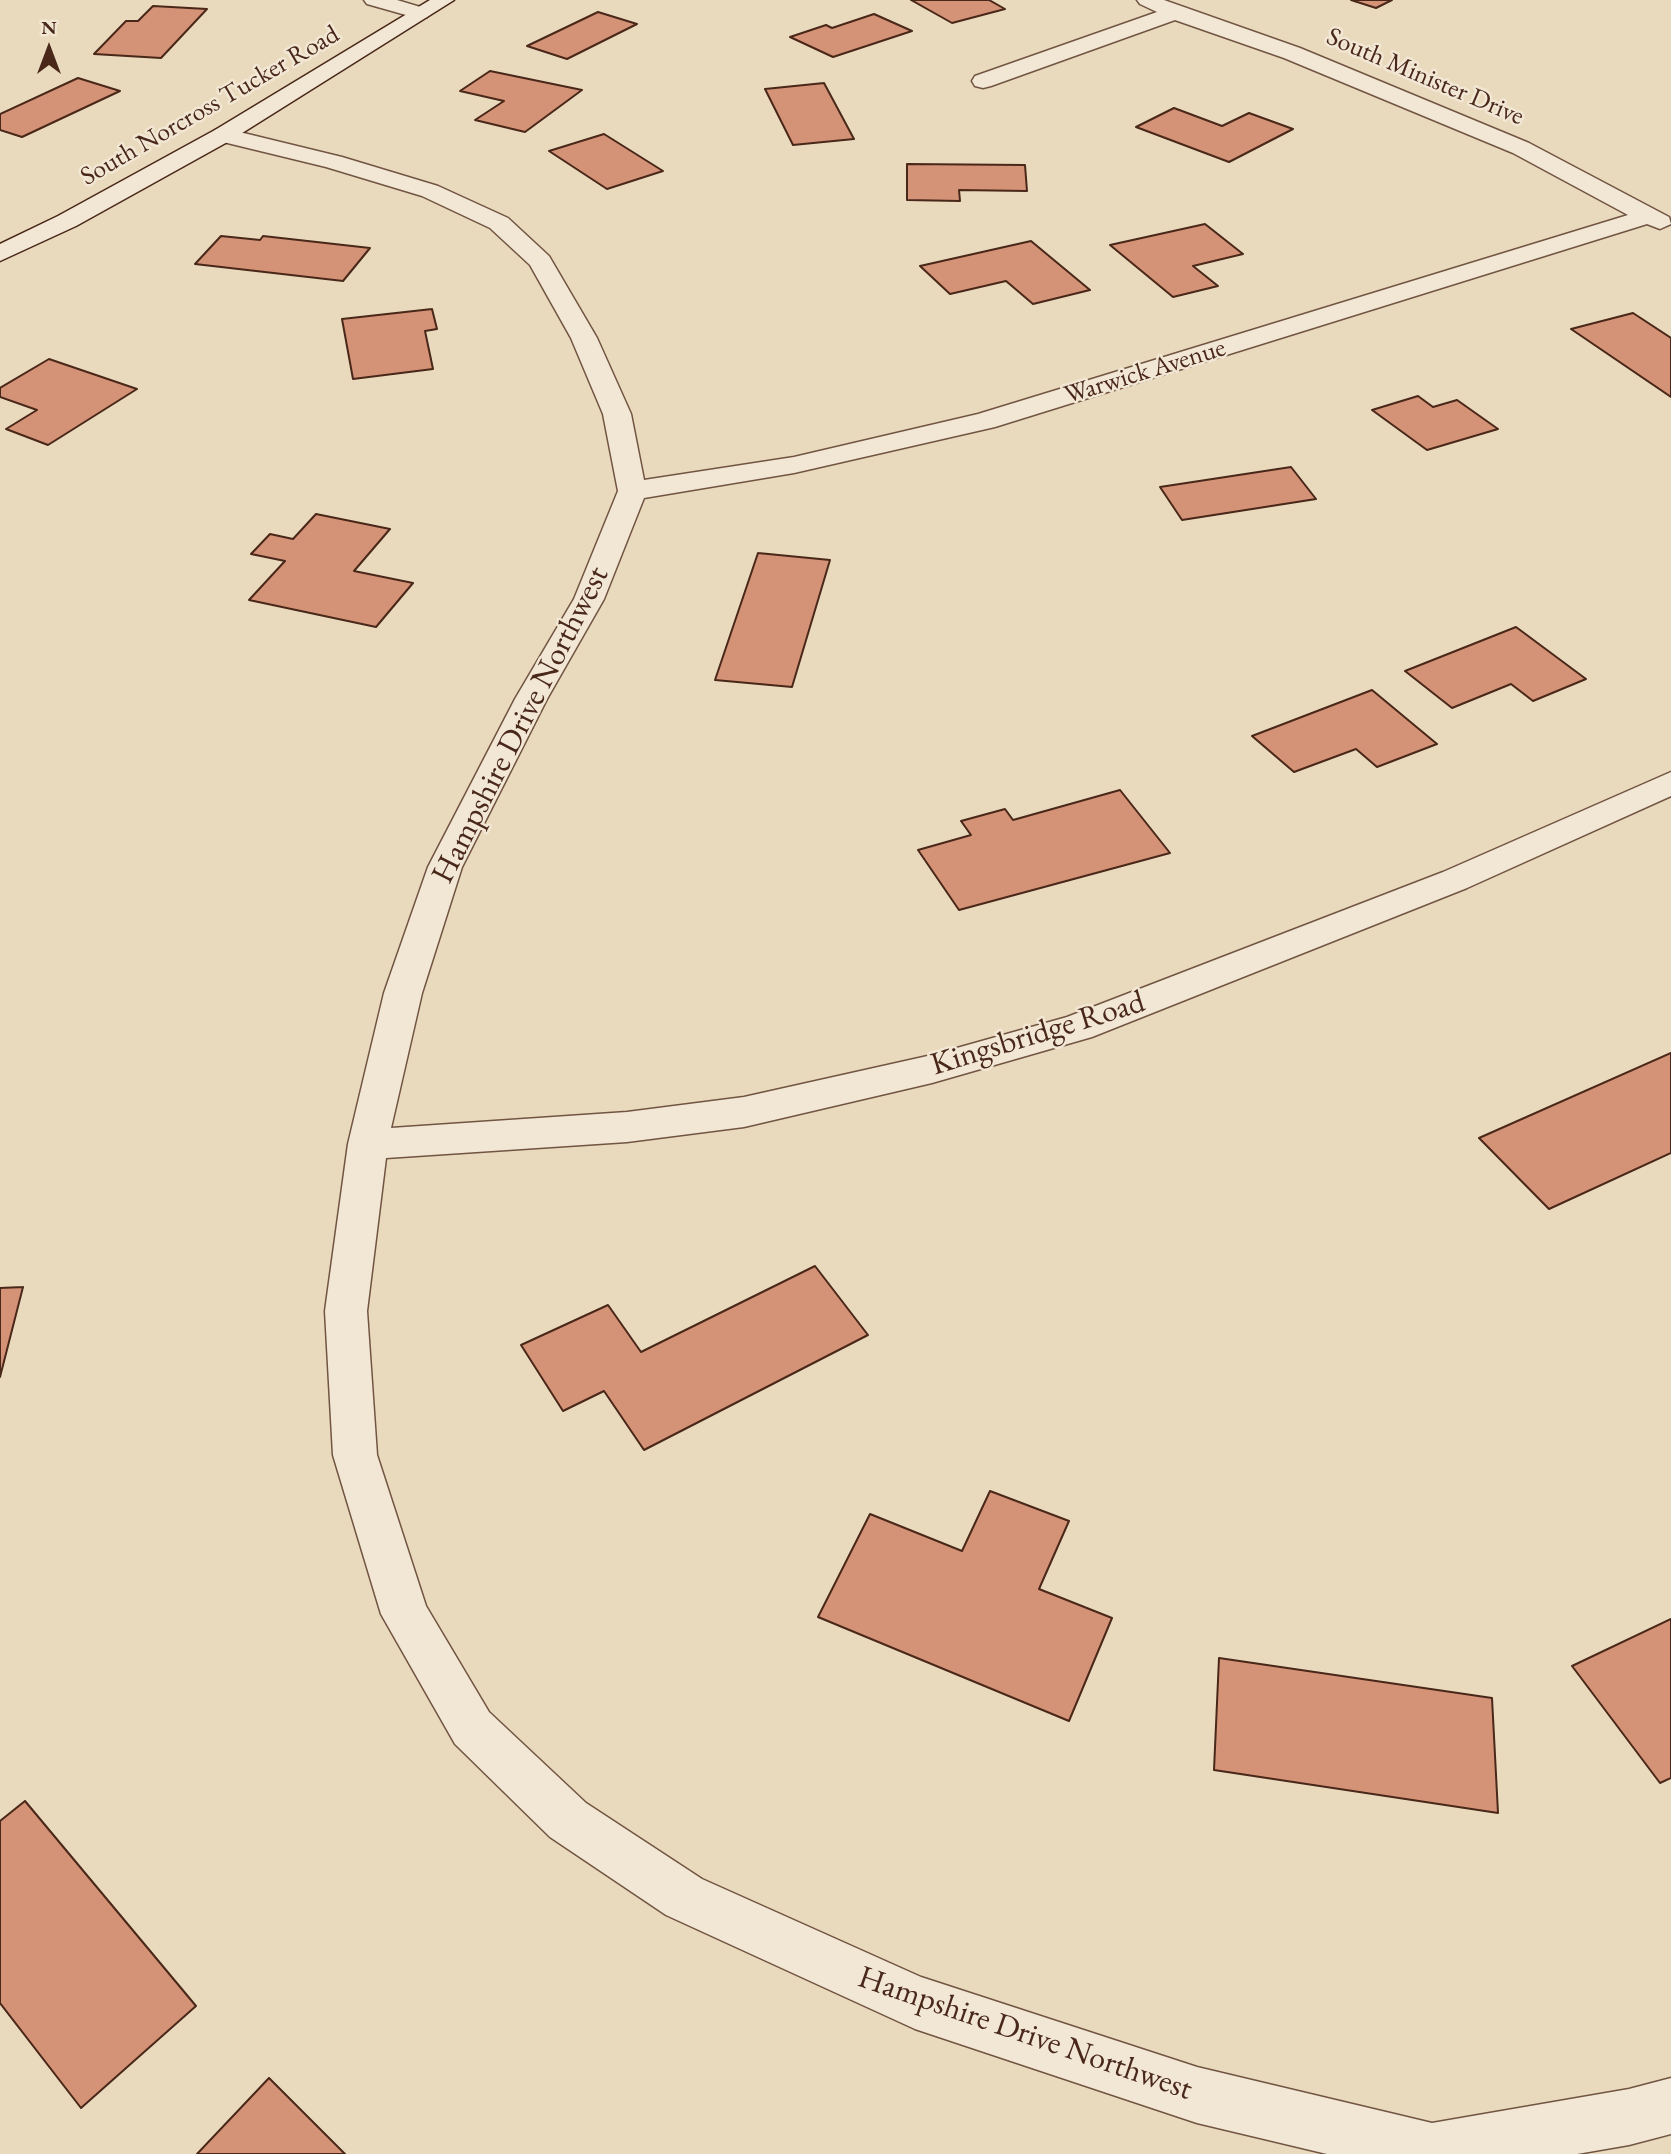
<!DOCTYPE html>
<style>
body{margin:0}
#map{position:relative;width:1671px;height:2154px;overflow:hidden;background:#eadabd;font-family:"EB Garamond",serif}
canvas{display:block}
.north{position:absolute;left:14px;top:14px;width:70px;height:70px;-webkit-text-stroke:5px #f1e7d4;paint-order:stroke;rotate:0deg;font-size:19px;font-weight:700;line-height:28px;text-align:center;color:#492719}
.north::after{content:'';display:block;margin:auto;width:24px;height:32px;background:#492719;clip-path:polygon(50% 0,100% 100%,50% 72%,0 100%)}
</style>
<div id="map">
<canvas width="1671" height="2154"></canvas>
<div class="north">N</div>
</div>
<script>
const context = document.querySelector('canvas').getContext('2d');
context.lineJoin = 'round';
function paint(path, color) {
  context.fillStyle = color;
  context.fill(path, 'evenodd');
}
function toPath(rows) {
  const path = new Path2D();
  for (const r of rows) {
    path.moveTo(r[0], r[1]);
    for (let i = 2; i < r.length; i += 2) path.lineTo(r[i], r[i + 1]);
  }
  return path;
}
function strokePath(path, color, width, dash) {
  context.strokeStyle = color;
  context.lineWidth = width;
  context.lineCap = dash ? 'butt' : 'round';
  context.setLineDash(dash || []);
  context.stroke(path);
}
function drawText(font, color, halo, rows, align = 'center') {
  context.font = font + ' "EB Garamond",serif';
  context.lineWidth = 5;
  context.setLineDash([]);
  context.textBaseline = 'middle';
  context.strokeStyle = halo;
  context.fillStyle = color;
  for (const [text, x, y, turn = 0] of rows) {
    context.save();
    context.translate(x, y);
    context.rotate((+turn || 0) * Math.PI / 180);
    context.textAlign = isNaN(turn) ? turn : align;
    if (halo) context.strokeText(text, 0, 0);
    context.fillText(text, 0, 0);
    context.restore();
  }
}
const building = toPath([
 [911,0,989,0,1005,9,952,23,911,0],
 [1351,0,1392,0,1376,8,1351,0],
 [153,6,207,9,161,58,94,54,126,21,138,21,153,6],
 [598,12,637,24,567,59,527,46,598,12],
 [874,14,912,31,833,57,790,37,826,25,832,28,874,14],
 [490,71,582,90,525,132,475,120,504,101,460,91,490,71],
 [78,78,120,91,22,137,0,130,0,114,78,78],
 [824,83,854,139,793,145,765,89,824,83],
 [1174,108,1222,126,1249,113,1293,129,1229,162,1136,127,1174,108],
 [604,134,663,171,607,189,549,151,604,134],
 [907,164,1025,165,1027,191,959,190,960,201,907,200,907,164],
 [1205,224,1243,254,1193,266,1218,286,1173,297,1110,245,1205,224],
 [221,236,260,240,263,236,370,248,343,281,195,264,221,236],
 [1031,241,1090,290,1033,304,1006,281,950,294,920,266,1031,241],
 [432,309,437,329,425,331,433,369,353,379,342,319,432,309],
 [1633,313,1671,338,1671,397,1571,329,1633,313],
 [49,359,137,389,48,445,6,429,37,410,0,397,0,388,49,359],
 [1418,396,1433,407,1457,400,1498,429,1427,450,1372,410,1418,396],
 [1291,467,1316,499,1182,520,1160,487,1291,467],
 [316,514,390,529,354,571,413,583,376,627,249,600,285,561,251,554,270,534,293,539,316,514],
 [758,553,830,560,792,687,715,680,758,553],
 [1516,627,1586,679,1533,701,1511,684,1452,708,1405,671,1516,627],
 [1372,690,1437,744,1377,767,1356,749,1294,772,1252,736,1372,690],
 [1120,790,1170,853,959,910,918,850,971,835,961,821,1005,809,1013,820,1120,790],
 [1671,1053,1671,1153,1549,1209,1479,1138,1671,1053],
 [815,1266,868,1335,644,1450,604,1391,563,1411,521,1345,608,1305,641,1352,815,1266],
 [23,1287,0,1377,0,1288,23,1287],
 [990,1491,1069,1521,1039,1589,1112,1618,1069,1721,818,1617,870,1514,962,1551,990,1491],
 [1671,1619,1671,1778,1660,1783,1572,1666,1671,1619],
 [1219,1658,1492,1698,1498,1813,1214,1770,1219,1658],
 [25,1801,196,2006,81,2108,0,2003,0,1821,25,1801],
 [269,2078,345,2154,197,2154,269,2078]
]);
paint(building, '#d49277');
strokePath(building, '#492719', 2);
const street = toPath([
 [364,0,397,0,427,9,430,13,427,17,420,19,367,4,364,0],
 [1137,0,1164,0,1300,48,1529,143,1669,217,1671,224,1660,229,1647,224,995,427,794,473,644,498,604,599,547,699,462,867,422,993,391,1128,627,1112,744,1097,932,1055,1067,1017,1443,872,1671,772,1671,796,1467,888,1092,1037,932,1083,744,1127,627,1142,386,1158,367,1311,377,1455,426,1606,489,1712,586,1803,702,1879,921,1977,1197,2067,1432,2123,1629,2089,1671,2078,1671,2134,1629,2145,1577,2154,1327,2154,1197,2123,915,2029,666,1915,550,1837,455,1744,381,1614,333,1455,325,1311,348,1144,384,993,428,867,515,699,574,599,618,491,603,414,571,338,530,265,490,228,422,196,326,167,215,140,212,135,215,130,223,128,342,157,438,186,508,218,549,256,597,338,631,414,644,480,794,457,978,414,1628,215,1513,153,1284,58,1175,20,991,86,983,88,975,86,972,81,975,76,1157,12,1140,4,1137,0]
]);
const secondary = toPath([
 [430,0,454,0,231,140,76,226,0,261,0,244,58,216,215,130,430,0]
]);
strokePath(street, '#715442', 3);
strokePath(secondary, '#492719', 3);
paint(street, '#f1e7d4');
paint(secondary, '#f1e7d4');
drawText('26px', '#492719', '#f1e7d4', [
 ["South Minister Drive",1425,77,23],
 ["South Norcross Tucker Road",210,106,-30],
 ["Warwick Avenue",1145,372,-17]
]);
drawText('32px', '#492719', '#f1e7d4', [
 ["Hampshire Drive Northwest",521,725,-63],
 ["Kingsbridge Road",1038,1034,-17],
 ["Hampshire Drive Northwest",1025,2034,19]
]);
</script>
